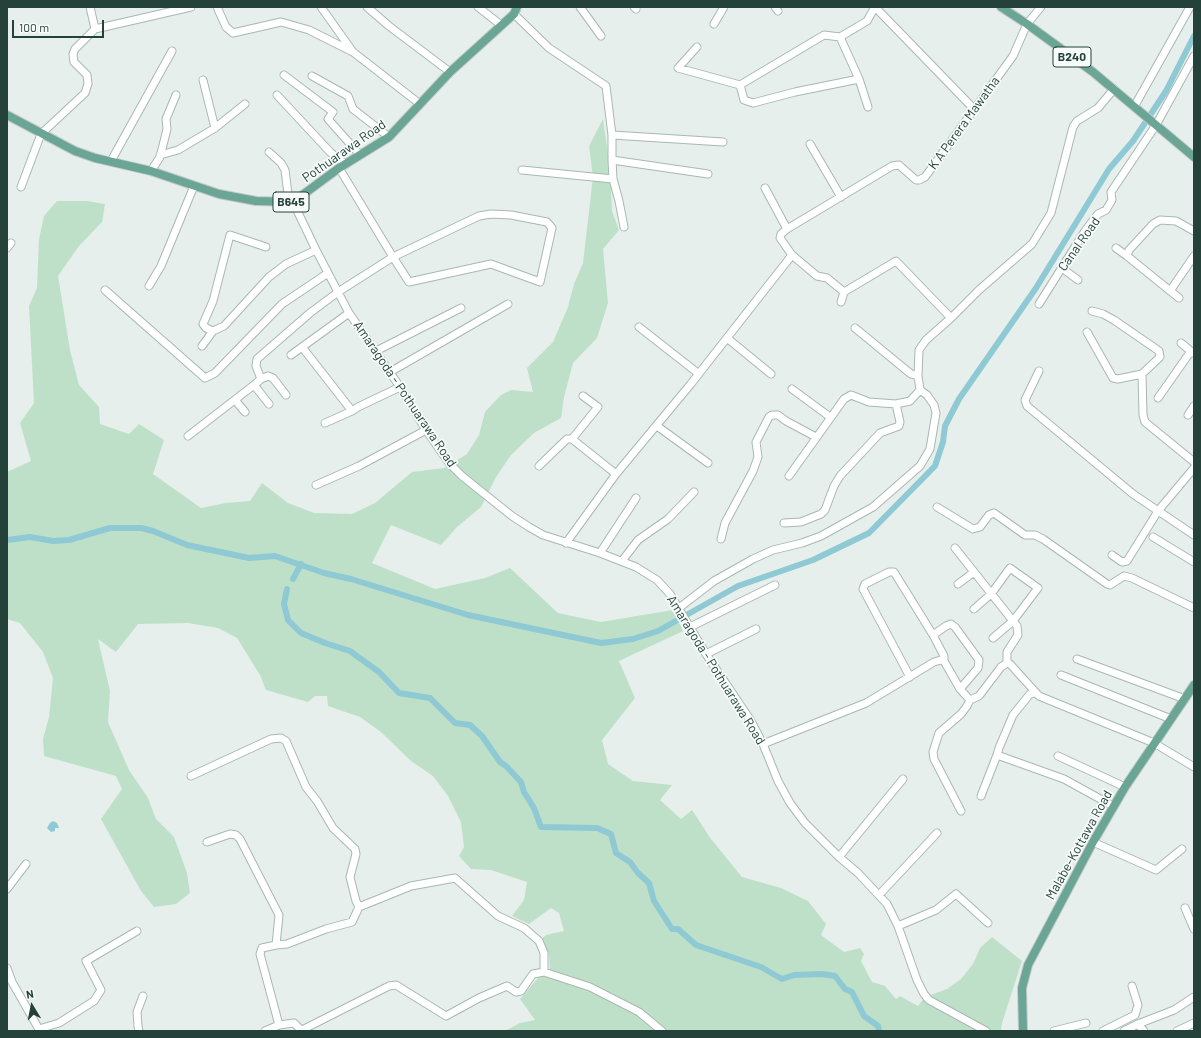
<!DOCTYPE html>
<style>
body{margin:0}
#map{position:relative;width:1201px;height:1038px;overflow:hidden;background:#e6efeb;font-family:Barlow,sans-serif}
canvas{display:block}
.frame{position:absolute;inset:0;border:8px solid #24423a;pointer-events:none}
.north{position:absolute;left:12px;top:986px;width:40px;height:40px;-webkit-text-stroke:3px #f7fbf9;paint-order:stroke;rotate:350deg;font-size:11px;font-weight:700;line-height:16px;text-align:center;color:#24423a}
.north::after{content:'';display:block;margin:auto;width:14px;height:18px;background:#24423a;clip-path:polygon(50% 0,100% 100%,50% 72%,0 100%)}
.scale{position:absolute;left:12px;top:20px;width:92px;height:18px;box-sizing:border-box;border:2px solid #24423a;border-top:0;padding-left:5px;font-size:12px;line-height:14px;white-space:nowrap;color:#24423a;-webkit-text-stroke:3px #f7fbf9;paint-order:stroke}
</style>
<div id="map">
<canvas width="1201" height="1038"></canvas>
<div class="frame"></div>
<div class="north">N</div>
<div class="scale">100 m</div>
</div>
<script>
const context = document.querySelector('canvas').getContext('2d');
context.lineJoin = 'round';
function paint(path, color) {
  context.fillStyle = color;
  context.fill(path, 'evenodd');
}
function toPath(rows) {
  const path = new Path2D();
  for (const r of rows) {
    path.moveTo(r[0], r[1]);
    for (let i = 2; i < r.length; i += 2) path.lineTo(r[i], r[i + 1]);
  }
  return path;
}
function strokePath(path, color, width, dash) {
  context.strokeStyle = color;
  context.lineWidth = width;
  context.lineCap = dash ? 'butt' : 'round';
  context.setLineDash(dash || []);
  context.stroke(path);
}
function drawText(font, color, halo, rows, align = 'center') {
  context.font = font + ' Barlow,sans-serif';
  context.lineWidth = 3.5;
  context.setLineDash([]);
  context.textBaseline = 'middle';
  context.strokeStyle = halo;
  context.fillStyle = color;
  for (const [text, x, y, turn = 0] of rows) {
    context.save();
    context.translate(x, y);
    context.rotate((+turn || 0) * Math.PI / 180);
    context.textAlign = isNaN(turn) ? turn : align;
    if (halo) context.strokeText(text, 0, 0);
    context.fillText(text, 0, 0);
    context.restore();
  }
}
paint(toPath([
 [603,119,610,169,612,211,619,230,603,249,608,303,597,338,573,363,564,397,561,418,534,433,511,455,496,477,481,507,457,527,441,545,391,525,372,563,435,589,485,578,510,568,558,613,601,622,673,610,683,631,619,661,635,698,602,740,608,764,633,781,672,785,660,800,681,819,692,810,711,839,742,877,781,888,808,901,826,924,821,935,844,952,860,948,864,954,861,961,872,982,885,986,896,999,900,996,918,1006,925,997,947,989,961,979,973,964,980,948,992,937,1022,961,1002,1023,1001,1031,505,1031,520,1023,535,1020,520,999,538,978,550,969,549,953,539,941,546,935,564,931,559,913,551,908,529,924,512,916,524,900,527,882,491,870,471,869,459,856,464,847,461,822,448,796,433,776,411,761,381,732,360,717,328,706,327,696,315,696,308,702,266,690,260,675,237,638,218,628,188,623,138,624,116,652,98,639,110,691,108,722,129,770,148,798,156,819,174,837,187,873,190,893,176,904,154,907,141,891,101,819,122,789,116,776,44,756,43,739,49,717,53,678,43,652,20,623,7,619,7,472,31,461,20,423,34,403,29,306,37,288,39,239,44,216,57,201,87,201,105,204,102,222,79,246,58,276,70,350,79,385,99,407,100,424,129,434,139,424,164,440,153,474,201,508,226,503,250,501,262,483,288,503,314,513,352,514,375,503,412,472,444,468,467,454,479,435,485,412,501,395,511,390,533,392,527,368,553,342,568,307,574,284,583,263,593,177,589,146]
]), '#bfe0c8');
paint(toPath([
 [53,821,57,823,59,828,55,828,55,831,51,832,47,828,50,823]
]), '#8ec9d4');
strokePath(toPath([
 [7,540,30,537,53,541,69,540,110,528,141,528,153,531,187,545,249,558,275,556,324,573,351,579,468,615,601,643,633,639,658,631,738,586,813,560,869,533,935,466,943,442,945,426,959,399,1036,288,1109,169,1133,141,1166,91,1194,36],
 [293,579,301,564],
 [287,589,284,604,288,620,301,633,325,643,350,651,379,672,399,693,430,698,455,723,470,725,482,736,500,762,506,766,521,782,524,792,534,808,541,827,597,828,611,834,616,853,630,862,638,873,649,883,654,901,672,929,678,929,696,945,761,967,782,979,794,975,822,974,835,976,845,989,852,992,864,1016,878,1026,879,1031]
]), '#8ec9d4', 6);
const minor = toPath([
 [90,7,95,29,191,7],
 [217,7,226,27,233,33,281,22,309,30,353,52],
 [321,7,353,52,420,104],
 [367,7,389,26,450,72],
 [478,7,501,25],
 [580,7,601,36],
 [634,7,636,9],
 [775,7,778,11],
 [875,7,974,109],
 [514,14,549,48,606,86,612,135,612,160,708,174],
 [714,24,724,7],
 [840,37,867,21,875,7],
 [697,47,678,68,740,85,824,35,840,37,859,79,868,107],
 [284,75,333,112,328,119,360,155],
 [312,76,348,96,353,109,389,137],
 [203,80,215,128],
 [740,85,744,100,753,103,795,92,859,79],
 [277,95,330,152,345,164],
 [1134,107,1190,7],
 [612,135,723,142],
 [810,144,841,197],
 [269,152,281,163,285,170,289,202],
 [160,155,178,150,215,128,245,104],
 [612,160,613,179,619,201,624,227],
 [111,161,172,51],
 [522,170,613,179],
 [151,171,160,157,167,129,166,119,176,95],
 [21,187,41,134,85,93,88,84,87,75,74,62,73,54,75,49,95,29],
 [765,188,787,229],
 [293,202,316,250,349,313,400,387,426,430,449,463,462,476,512,516,529,527,543,535,600,553,636,567,657,580,670,594,706,654,751,721,763,744,778,781,790,803,805,823,839,857,858,873,887,904,898,926,917,980,924,994,929,1000,986,1031],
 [7,248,11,243],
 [1116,248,1127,256],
 [1062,268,1078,280],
 [149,286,161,266,194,186],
 [105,290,205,378,215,373,282,304,328,273],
 [1170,291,1194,256],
 [844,292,896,261,951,318],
 [1179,298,1127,256,1129,250,1153,224,1160,220,1176,221,1194,231],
 [841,302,844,292,827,278,817,276,792,255,780,238,781,234,787,229,892,166,899,165,916,180,919,180,925,177,1013,56,1027,24,1041,7],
 [1039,304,1085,231,1098,214,1106,210,1112,200,1111,192,1156,125,1194,56],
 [1092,311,1103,314,1114,320,1159,351,1160,357,1142,374,1143,415,1145,422,1194,462],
 [639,327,699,374],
 [855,328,911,374,918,376],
 [213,331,206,328,203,324,213,301,230,235,266,247],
 [1087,332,1113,378,1118,379,1142,374],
 [727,338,771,374],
 [1181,343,1193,353],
 [202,346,213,331,224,326,269,277,286,264,316,250],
 [302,347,352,411,358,407,400,387],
 [376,351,461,308],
 [291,355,349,313],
 [1039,371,1025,400,1027,406,1133,494,1194,535],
 [390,372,508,304],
 [261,379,268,376,273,378,286,395],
 [254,385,269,404],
 [792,389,830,417],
 [1158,398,1191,351],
 [235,400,245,412],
 [1188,415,1194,406],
 [325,423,352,411],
 [657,426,708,463],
 [188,436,254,385,261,379,256,366,257,359,310,313,338,292,393,257,479,216,491,214,511,215,547,222,552,228,540,282,491,264,409,282,393,257,339,168],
 [572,439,598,407,583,396],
 [539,466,567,439,572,439,616,474],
 [789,476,844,399,851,395,869,402,896,404,910,401,920,390],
 [316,485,359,466,426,430],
 [937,507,973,529,980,527,989,515,994,513,1025,535,1035,535,1043,539,1107,584,1110,585,1124,576,1132,578,1194,608],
 [784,523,801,522,821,514,825,510,834,486,840,476,880,433,899,426,900,422,896,404],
 [1153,537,1194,562],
 [721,539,725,523,753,471,758,457,756,442,769,417,772,415,778,415,786,421,816,437],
 [566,543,616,474,690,385,792,255],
 [955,548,1017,626,1018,635,1007,652,1007,663],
 [600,553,636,498],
 [1112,555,1122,562,1127,561,1158,511,1194,468],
 [622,561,638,540,668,519,694,492],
 [958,584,974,572],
 [679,608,714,581,753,559,773,550,802,543,821,536,873,507,920,466,930,449,936,413,934,405,927,395,920,390,918,376,919,350,926,340,951,318,979,290,1032,244,1051,213,1073,127,1077,121,1098,108,1114,89],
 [974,609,991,594,1010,568,1038,588,1013,621,993,638],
 [690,627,775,585],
 [933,635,946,626,951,624,955,627,979,660,978,668,960,689],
 [706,654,756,629],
 [1077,659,1185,699],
 [1061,675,1171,719],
 [910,677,863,589,865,584,889,572,894,572,933,635,944,656,944,661,960,689,970,700,979,696,1001,667,1007,663,1010,664,1039,696,1154,743,1194,767],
 [763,744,866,703,934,662,941,660,944,661],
 [997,755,1064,779,1113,806],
 [1058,756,1125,787],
 [191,776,271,739,281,738,286,741,306,787,317,801,333,828,355,849,356,854,350,877,356,901,359,907],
 [981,796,997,755,999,748,1013,715,1030,694,1035,693],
 [961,811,934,759,933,752,939,733,961,714,967,706,970,700],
 [207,842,230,834,236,835,240,839,279,915,276,945,287,944,326,929,352,922,359,907,411,886,455,878,498,916,524,928,539,941,544,953,544,972,590,987,639,1012,662,1031],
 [1093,842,1156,870,1182,849],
 [839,857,903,779],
 [7,889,26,864],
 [879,895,937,833],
 [1185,908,1194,929],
 [898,926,936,910,956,894,988,923],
 [276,945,262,948,260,954,279,1025],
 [7,968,12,982,40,1031],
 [1138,1024,1144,1031],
 [39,1029,59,1023,94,1001,101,990,86,961,137,931],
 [302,1030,389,986,396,985,446,1016,479,998,507,986,516,992,521,991,533,974,544,972],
 [139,1031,138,1026,137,1012,143,996],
 [265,1031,279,1025,294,1023,302,1031],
 [1054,1031,1086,1023],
 [1103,1031,1135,1015,1138,1005,1132,986],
 [1124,1031,1138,1024,1174,1010,1194,997],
 [1177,1031,1194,1023]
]);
const major = toPath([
 [1001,7,1027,24,1093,72,1194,157],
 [7,115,75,151,95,158,151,171,219,194,256,201,293,202,339,168,389,137,450,72,514,14,517,7],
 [1023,1031,1022,988,1028,965,1093,842,1125,787,1194,685]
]);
strokePath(minor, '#a8b8b2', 9);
strokePath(major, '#c2cac8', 10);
strokePath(minor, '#fff', 7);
strokePath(major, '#6aa596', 8);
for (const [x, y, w] of [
 [1072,57,38],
 [291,202,36]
]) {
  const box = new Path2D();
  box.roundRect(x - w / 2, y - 10, w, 20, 3);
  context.fillStyle = '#f7fbf9';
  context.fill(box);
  strokePath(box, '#24423a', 1);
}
drawText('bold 12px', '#24423a', null, [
 ["B240",1072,57],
 ["B645",291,202]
]);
drawText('13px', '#24423a', '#f7fbf9', [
 ["K A Perera Mawatha",964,123,-54],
 ["Pothuarawa Road",344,151,-35],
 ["Canal Road",1079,244,-55],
 ["Amaragoda - Pothuarawa Road",405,394,56],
 ["Amaragoda - Pothuarawa Road",716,670,58],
 ["Malabe-Kottawa Road",1079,845,-61]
]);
</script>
